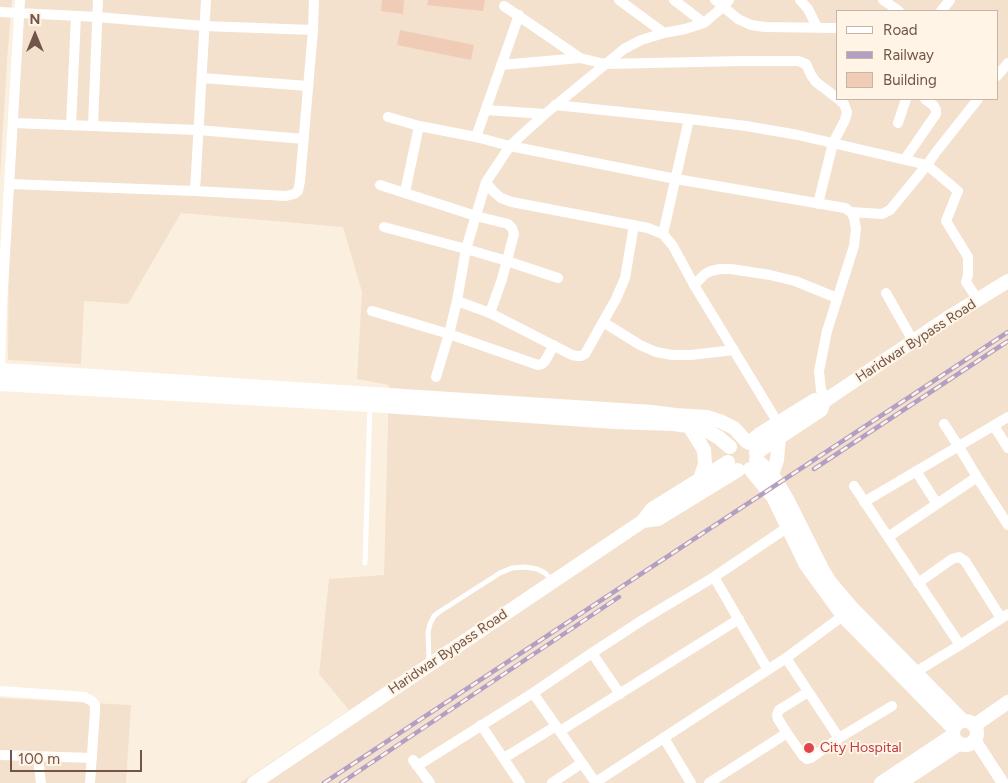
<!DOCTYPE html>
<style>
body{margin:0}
#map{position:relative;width:1008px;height:783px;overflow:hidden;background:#fbf0df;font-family:Figtree,sans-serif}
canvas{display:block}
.legend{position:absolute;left:836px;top:10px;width:162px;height:90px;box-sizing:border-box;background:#fff4e5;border:1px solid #c6b4a6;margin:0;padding:6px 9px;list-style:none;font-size:15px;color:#715548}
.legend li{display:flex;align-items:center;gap:10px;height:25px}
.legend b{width:25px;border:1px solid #c6b4a6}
.north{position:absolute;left:10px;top:10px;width:50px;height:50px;-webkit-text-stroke:4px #fff4e5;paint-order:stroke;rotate:0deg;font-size:14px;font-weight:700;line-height:20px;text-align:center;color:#715548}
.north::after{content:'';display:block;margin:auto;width:18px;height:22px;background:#715548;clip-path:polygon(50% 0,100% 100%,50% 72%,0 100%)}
.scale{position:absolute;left:10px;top:750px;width:132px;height:22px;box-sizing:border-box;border:2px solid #715548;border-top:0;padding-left:6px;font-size:15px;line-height:18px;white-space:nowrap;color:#715548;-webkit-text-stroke:4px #fff4e5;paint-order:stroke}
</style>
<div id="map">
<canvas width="1008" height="783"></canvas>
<ul class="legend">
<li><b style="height:6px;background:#fff"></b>Road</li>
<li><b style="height:6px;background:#b29fc3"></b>Railway</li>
<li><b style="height:14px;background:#f0ccb7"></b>Building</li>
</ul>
<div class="north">N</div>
<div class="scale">100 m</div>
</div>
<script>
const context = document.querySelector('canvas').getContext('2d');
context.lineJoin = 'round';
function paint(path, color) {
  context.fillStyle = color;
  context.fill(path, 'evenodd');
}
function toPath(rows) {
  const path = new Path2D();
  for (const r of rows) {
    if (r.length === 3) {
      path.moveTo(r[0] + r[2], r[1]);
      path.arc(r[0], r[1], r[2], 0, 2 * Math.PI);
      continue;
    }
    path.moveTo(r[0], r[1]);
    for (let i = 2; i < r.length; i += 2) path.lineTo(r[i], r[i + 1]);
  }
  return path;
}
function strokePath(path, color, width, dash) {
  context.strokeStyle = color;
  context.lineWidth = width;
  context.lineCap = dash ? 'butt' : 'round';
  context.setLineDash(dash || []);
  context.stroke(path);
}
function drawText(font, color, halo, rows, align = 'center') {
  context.font = font + ' Figtree,sans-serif';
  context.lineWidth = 4;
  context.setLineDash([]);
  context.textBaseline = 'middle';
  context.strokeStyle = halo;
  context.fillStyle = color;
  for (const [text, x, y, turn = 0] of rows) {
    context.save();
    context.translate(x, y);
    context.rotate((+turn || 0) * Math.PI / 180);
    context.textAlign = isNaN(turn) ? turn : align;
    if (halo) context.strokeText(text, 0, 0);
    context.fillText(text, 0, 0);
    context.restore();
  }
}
paint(toPath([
 [0,0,12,0,7,61,0,178],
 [24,0,1008,0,1008,783,240,783,349,710,319,674,329,579,384,575,389,385,357,379,362,292,343,227,181,213,128,304,84,301,81,364,8,360,9,218],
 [837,11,997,11,997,99,837,99],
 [0,698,131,705,126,783,0,783]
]), '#f3e1ce');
paint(toPath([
 [382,0,404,0,403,14,381,11],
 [428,0,485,0,483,11,427,5],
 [400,30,474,45,471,60,397,45]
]), '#f0ccb7');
strokePath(toPath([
 [365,563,370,405],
 [429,661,428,632,430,624,434,616,439,612,500,573,512,568,525,567,537,569,545,573,553,581]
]), '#fff', 5);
strokePath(toPath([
 [619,0,664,33],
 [674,0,704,23],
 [715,0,738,19,751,25,765,27,837,28],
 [729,0,724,6,704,23,685,29,664,33,641,40,624,49,545,114,525,132,510,146,486,182,493,191,501,198,512,202,648,228,663,234,673,246,694,285,778,423],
 [800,0,808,9,817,27],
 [883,0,899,11],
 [504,6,580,58],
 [941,11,950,0],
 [0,12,97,17,204,26,313,30],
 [501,65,580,58,605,64,742,61,798,61,806,64,811,75,816,82,837,98],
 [997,76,1008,63],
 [202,78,308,86],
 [555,105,689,119,746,126,798,135,927,165,958,191,946,221,968,257,968,275,966,282,978,300],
 [486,110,545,114],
 [388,117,419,126,476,137,510,146,676,179,845,208,851,212,854,218,856,229,854,246,827,331,819,371,821,390,826,400],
 [13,123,198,130,304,139],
 [898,123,906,99],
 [71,125,76,16],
 [93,126,98,0],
 [476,137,519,15],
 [905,159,936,114,936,110,934,106,925,99],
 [9,184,195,191,286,196,294,194,298,191,300,181,313,30,314,0],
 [380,185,476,216,508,224,512,228,514,234,502,279,490,313],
 [195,191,206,0],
 [405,192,419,126],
 [818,204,833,143,845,120,847,112,844,104,838,99],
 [851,212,882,214,890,210,927,165,936,152,978,99],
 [384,227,466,249,507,261,558,278],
 [663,234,689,119],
 [694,285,705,274,711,271,720,269,731,269,770,275,795,281,837,298],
 [886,293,913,341],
 [457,301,490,313,572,355,578,356,581,356,585,354,603,322,616,299,625,278,634,225],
 [0,309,2,305,20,0],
 [372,311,449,334,538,365,542,364,545,361,554,345],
 [603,322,640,345,656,352,672,355,691,355,734,350],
 [0,369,2,305],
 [436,377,449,334,457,301,466,249,486,182],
 [944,424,959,447,977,477,1008,525],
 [994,426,1008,448],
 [916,471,937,504],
 [854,486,960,645],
 [864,502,1008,417],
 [888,537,977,477],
 [714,577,768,670],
 [918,583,952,559,959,557,965,561,1001,618],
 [592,653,620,694],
 [786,658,839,738],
 [914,673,960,645,1008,614],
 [0,691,84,697,92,701,95,705,95,711,90,783],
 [808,692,779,710,777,715,778,719,787,733,803,756,807,759,811,758,839,738,892,706],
 [533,693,596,783],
 [481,725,520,783],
 [560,731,739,619],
 [664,738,691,783],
 [0,755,92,758],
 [38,757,41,783],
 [504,758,556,726],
 [413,760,430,783],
 [417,766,533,693,592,653,644,619,714,577,788,527],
 [596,782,786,658,848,612],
 [552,783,582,763],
 [709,783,787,733]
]), '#fff', 10);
strokePath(toPath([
 [975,740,1003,783]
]), '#fff', 12);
strokePath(toPath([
 [0,370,652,412,675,415,707,417,722,422,734,428,747,442],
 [0,384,370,405,615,422,673,424,689,426,707,431,718,437,730,447],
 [689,426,704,450,705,464,700,479],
 [749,443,760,434,815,400,824,401],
 [756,453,821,410,824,401,826,400,946,319,1008,281],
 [756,459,772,474,787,499,821,567,830,582,852,608,963,721],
 [750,469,773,497,806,565,843,616,954,729],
 [772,474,777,460,779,437],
 [643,521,658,519,738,470],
 [965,733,12],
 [975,725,1008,702],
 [254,783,643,521,652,509,728,462],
 [881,783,953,735],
 [900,783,959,744]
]), '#fff', 14);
const rail = toPath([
 [814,469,1008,341],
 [324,783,1008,332],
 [341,783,619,597]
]);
strokePath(rail, '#b29fc3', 4.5);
strokePath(rail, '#fff4e5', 2.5, [8]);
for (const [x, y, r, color] of [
 [809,748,6,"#e0444e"]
]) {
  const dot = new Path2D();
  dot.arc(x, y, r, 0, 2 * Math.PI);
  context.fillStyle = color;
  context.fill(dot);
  strokePath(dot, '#fff4e5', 2);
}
drawText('14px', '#715548', '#fff4e5', [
 ["Haridwar Bypass Road",916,341,-33],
 ["Haridwar Bypass Road",448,652,-34]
]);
drawText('14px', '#be3a42', '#fff4e5', [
 ["City Hospital",820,748]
], 'left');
</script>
